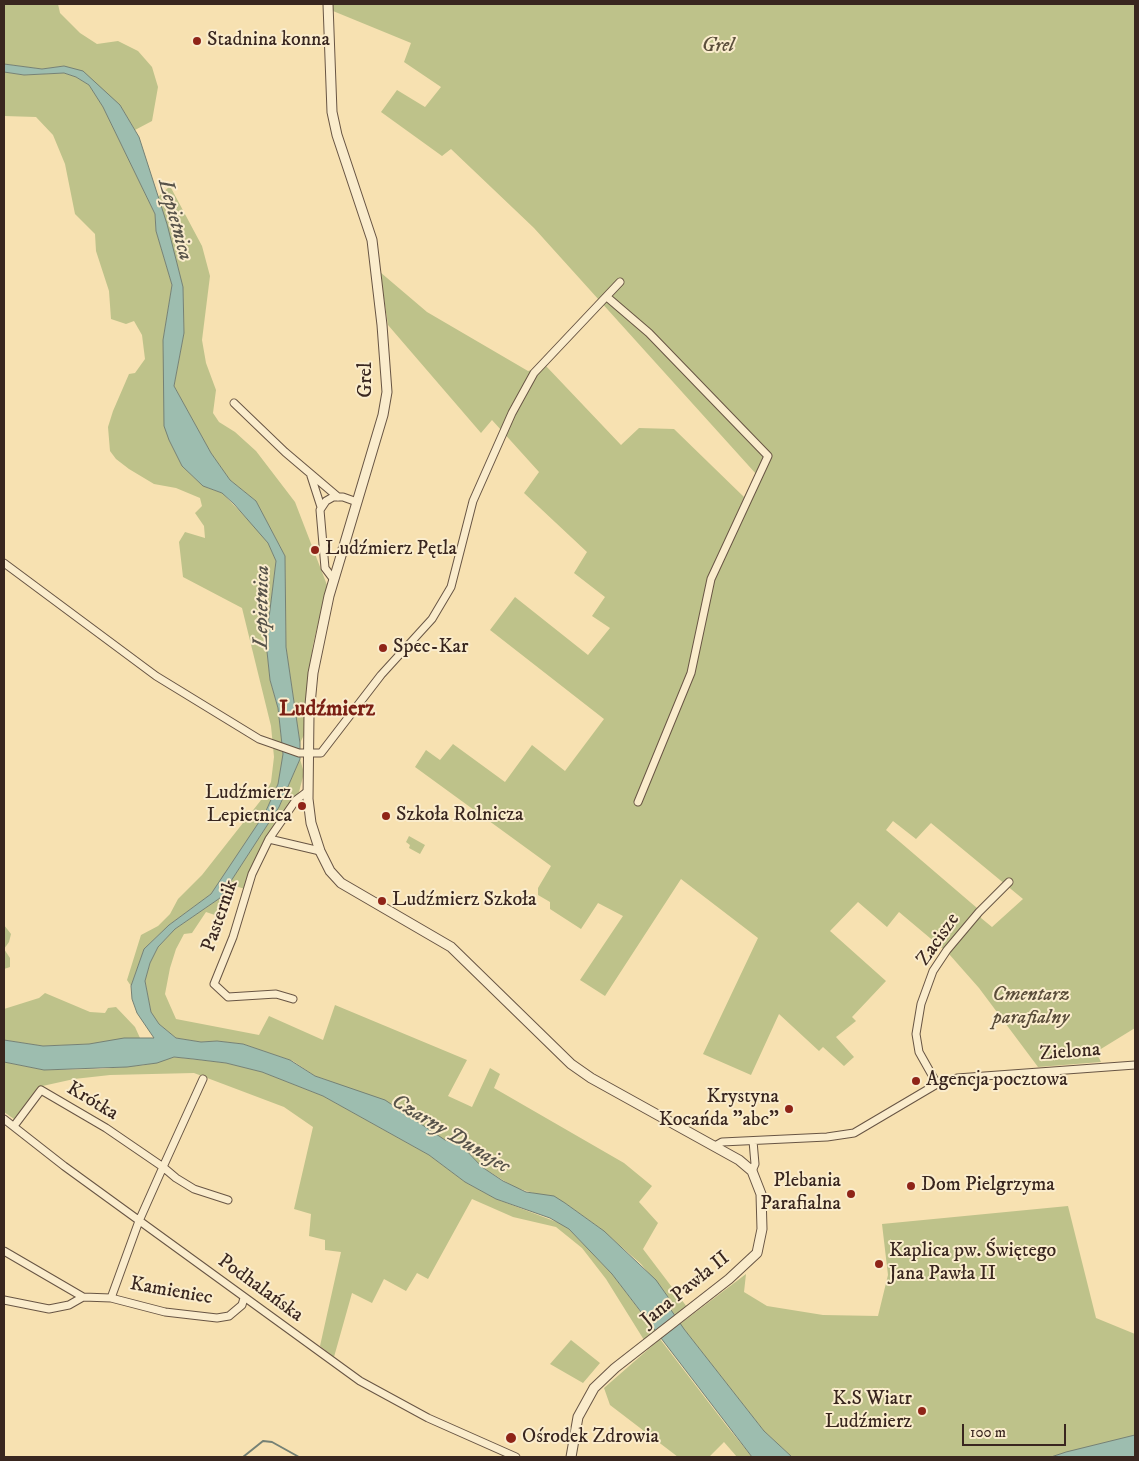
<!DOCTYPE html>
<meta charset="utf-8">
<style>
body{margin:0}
#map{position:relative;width:1139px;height:1461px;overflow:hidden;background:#f7e1b1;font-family:"IM FELL DW Pica",serif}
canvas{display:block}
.frame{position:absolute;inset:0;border:5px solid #39261f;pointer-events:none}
.scale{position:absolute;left:962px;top:1424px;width:104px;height:22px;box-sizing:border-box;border:2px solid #39261f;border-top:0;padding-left:6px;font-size:15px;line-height:18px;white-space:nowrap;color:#39261f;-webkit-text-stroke:4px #faeccc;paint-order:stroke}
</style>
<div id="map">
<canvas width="1139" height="1461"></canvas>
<div class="frame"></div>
<div class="scale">100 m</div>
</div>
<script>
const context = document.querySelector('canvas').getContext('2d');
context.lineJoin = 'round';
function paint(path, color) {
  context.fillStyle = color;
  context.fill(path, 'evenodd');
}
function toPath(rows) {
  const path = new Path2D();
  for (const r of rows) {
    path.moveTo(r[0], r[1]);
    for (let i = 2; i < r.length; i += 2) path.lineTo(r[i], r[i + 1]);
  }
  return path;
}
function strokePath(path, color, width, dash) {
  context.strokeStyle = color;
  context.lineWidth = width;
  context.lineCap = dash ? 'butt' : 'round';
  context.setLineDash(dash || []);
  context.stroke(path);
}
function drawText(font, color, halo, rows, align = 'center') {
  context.font = font + ' "IM FELL DW Pica",serif';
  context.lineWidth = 4;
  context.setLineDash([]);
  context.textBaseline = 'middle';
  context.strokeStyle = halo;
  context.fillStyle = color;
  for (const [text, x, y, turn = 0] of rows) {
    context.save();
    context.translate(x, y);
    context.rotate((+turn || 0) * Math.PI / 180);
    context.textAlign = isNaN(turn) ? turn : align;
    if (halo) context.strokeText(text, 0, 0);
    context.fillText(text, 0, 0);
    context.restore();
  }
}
paint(toPath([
 [4,4,58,4,60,13,80,33,97,44,118,41,138,51,152,67,158,87,152,121,135,130,120,105,64,66,42,69,4,64],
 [333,4,1135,4,1135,1028,1096,1052,1101,1062,1038,1067,979,988,949,954,899,912,887,927,858,902,830,931,886,981,852,1017,856,1021,836,1037,854,1057,844,1066,823,1047,819,1051,779,1014,751,1075,703,1054,758,938,681,879,605,996,580,980,623,916,598,903,581,929,550,909,550,902,538,895,538,888,551,866,415,767,426,750,440,760,453,744,505,782,532,745,565,771,604,719,490,630,515,597,588,655,610,628,592,616,605,597,574,573,587,552,524,493,539,472,492,420,481,433,388,325,380,272,427,312,528,371,546,366,621,445,639,428,674,429,744,497,757,475,534,228,451,149,442,156,381,112,397,90,425,107,441,87,404,62,411,43,333,11],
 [893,821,916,839,931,823,1023,899,992,927,981,918,981,913,977,908,886,830],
 [4,72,24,75,64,73,76,77,89,85,103,107,155,214,156,231,172,285,163,340,169,440,182,466,203,486,222,493,258,530,268,543,276,561,266,642,270,680,278,708,283,754,278,784,265,813,211,894,169,925,144,949,131,986,127,980,141,935,158,926,170,914,178,899,202,875,265,795,271,782,274,757,271,726,242,608,183,577,179,542,185,532,205,538,204,526,195,513,202,506,200,498,176,488,154,484,129,469,116,459,110,451,108,427,113,411,129,374,135,373,145,359,142,335,134,321,126,324,111,319,109,291,96,251,95,234,75,214,65,164,53,135,36,117,4,116],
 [170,186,202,246,210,276,202,340,206,363,216,390,213,413,219,422,235,432,256,451,295,502,327,585,313,645,306,694,304,735,300,743,286,647,285,556,256,501,230,480,211,453,174,386,184,333,183,287,158,197],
 [300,759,304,773,299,792,272,830,245,889,232,885,215,915,206,912,192,933,184,934,176,949,170,968,165,994,176,1019,259,1035,269,1016,323,1040,335,1005,467,1060,448,1096,472,1107,490,1068,500,1074,494,1088,624,1163,652,1186,639,1202,658,1223,643,1249,687,1307,675,1316,669,1307,668,1297,641,1264,600,1228,565,1203,514,1187,482,1167,464,1148,445,1140,332,1082,315,1076,293,1061,243,1044,217,1041,201,1042,176,1038,159,1024,151,1012,145,981,150,963,158,947,175,929,220,898,279,807],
 [409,836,425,845,420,854,409,848,410,845,406,842],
 [4,925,11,934,9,942,4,949,10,958,10,967,4,969],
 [45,993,90,1012,105,1013,108,1008,116,1007,135,1027,140,1038,89,1044,43,1046,4,1040,4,1009,39,998],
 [174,1057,226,1063,262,1072,323,1096,429,1155,465,1182,496,1199,562,1224,569,1229,612,1274,655,1331,644,1340,606,1279,582,1248,556,1227,513,1217,472,1199,428,1279,417,1273,406,1291,384,1279,372,1303,352,1293,334,1357,320,1346,341,1252,325,1250,325,1240,309,1236,311,1214,294,1209,313,1127,284,1107,194,1073,110,1075,74,1079,38,1087,14,1119,4,1112,4,1062,44,1070,101,1069,145,1065],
 [1068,1206,1096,1318,1135,1334,1135,1435,1126,1438,1051,1457,792,1457,764,1431,680,1324,746,1274,744,1292,767,1306,823,1315,878,1316,888,1275,882,1224],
 [660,1339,726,1425,752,1457,737,1457,724,1442,709,1457,678,1457,610,1405,604,1388],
 [571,1340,600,1363,583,1383,550,1364]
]), '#bec28a');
const water = toPath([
 [4,64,42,69,64,66,83,71,120,105,139,137,167,224,183,287,184,333,174,386,211,453,230,480,256,501,285,556,286,647,300,743,300,759,279,807,220,898,175,929,158,947,150,963,145,981,151,1012,159,1024,176,1038,201,1042,217,1041,243,1044,290,1060,315,1076,385,1100,445,1140,461,1145,482,1167,503,1181,526,1192,554,1196,565,1203,604,1231,656,1280,668,1297,669,1307,684,1329,764,1431,792,1457,752,1457,612,1274,569,1229,550,1218,496,1199,465,1182,429,1155,323,1096,262,1072,226,1063,193,1059,174,1057,157,1063,127,1067,44,1070,4,1062,4,1040,43,1046,89,1044,124,1038,154,1038,137,1013,132,999,131,986,144,949,169,925,211,894,265,813,278,784,283,754,278,708,270,680,266,642,276,561,268,543,234,504,222,493,203,486,182,466,169,440,164,426,163,340,172,285,156,231,155,214,103,107,89,85,76,77,64,73,24,75,4,72,4,64],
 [1135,1435,1135,1457,1051,1457,1066,1452,1135,1435]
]);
paint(water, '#9dbdaf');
strokePath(water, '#758175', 1);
strokePath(toPath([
 [243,1457,263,1441,272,1442,299,1457]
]), '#758175', 2);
const minor = toPath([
 [607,297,649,333,768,456,711,579,691,673,638,802],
 [234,403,285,452,338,497],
 [311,476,321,507],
 [4,563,156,676,259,739,299,753,321,753,381,675,432,619,451,587,473,501,512,413,534,373,620,282],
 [334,580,325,568,320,510,326,501,333,497,343,497,357,502],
 [269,839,320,851],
 [293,999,276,994,228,997,214,984,233,937,252,874,269,839,296,800,308,791],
 [203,1079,163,1167,176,1178,194,1189,228,1200],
 [937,1084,919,1052,916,1034,921,1004,933,971,947,950,979,912,1009,882],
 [4,1119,64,1166,360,1381,428,1418,516,1457],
 [14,1126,41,1090,106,1128,163,1167,139,1221,111,1298],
 [715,1146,722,1142,827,1137,854,1133,937,1084,957,1078,1135,1065],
 [752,1171,755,1164,753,1141],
 [4,1251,83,1297],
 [4,1300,49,1309,69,1305,83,1297,111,1298,165,1312,217,1318,229,1316,242,1305,244,1298]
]);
const tertiary = toPath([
 [328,4,332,112,337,135,372,240,382,325,387,392,383,415,329,596,313,673,309,715,308,799,311,823,320,851,330,871,341,883,451,947,571,1064,591,1078,739,1160,752,1171,761,1194,762,1229,757,1253,729,1279,615,1368,594,1388,578,1417,571,1457]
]);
strokePath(minor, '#685544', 9);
strokePath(tertiary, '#685544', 11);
strokePath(minor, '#faeccc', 7);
strokePath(tertiary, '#faeccc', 9);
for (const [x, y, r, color] of [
 [197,41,5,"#8f2418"],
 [315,550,5,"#8f2418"],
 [383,648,5,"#8f2418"],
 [302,806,5,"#8f2418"],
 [386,816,5,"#8f2418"],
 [382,901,5,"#8f2418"],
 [916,1081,5,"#8f2418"],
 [789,1109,5,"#8f2418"],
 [911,1186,5,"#8f2418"],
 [851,1194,5,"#8f2418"],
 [879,1264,5,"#8f2418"],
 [922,1411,5,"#8f2418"],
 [511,1438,6,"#8f2418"]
]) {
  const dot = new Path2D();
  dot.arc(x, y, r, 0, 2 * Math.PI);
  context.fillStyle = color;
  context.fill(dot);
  strokePath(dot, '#faeccc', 2);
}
drawText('20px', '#39261f', '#faeccc', [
 ["Stadnina konna",207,41],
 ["Ludźmierz Pętla",325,550],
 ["Spec-Kar",393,648],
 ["Ludźmierz",292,794,"right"],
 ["Lepietnica",292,817,"right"],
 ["Szkoła Rolnicza",396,816],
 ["Ludźmierz Szkoła",392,901],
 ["Agencja pocztowa",926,1081],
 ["Krystyna",779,1098,"right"],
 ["Kocańda \"abc\"",779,1121,"right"],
 ["Plebania",841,1182,"right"],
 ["Parafialna",841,1205,"right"],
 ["Dom Pielgrzyma",921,1186],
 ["Kaplica pw. Świętego",889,1252],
 ["Jana Pawła II",889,1275],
 ["K.S Wiatr",912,1400,"right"],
 ["Ludźmierz",912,1423,"right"],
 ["Ośrodek Zdrowia",522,1438]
], 'left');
drawText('italic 20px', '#5a4d3a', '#faeccc', [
 ["Grel",718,47],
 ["Cmentarz",1031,996],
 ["parafialny",1031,1019]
]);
drawText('20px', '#39261f', '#faeccc', [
 ["Grel",367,380,-90],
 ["Pasternik",221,916,-71],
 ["Zacisze",939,940,-55],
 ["Zielona",1070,1053,-4],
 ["Krótka",92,1102,31],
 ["Podhalańska",260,1289,36],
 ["Jana Pawła II",686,1290,-39],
 ["Kamieniec",171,1292,10]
]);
drawText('italic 21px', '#57534a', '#faeccc', [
 ["Lepietnica",174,220,75],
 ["Lepietnica",263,607,-89],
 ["Czarny Dunajec",450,1135,31]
]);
drawText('bold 22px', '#7a1f14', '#faeccc', [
 ["Ludźmierz",327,710]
]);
</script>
